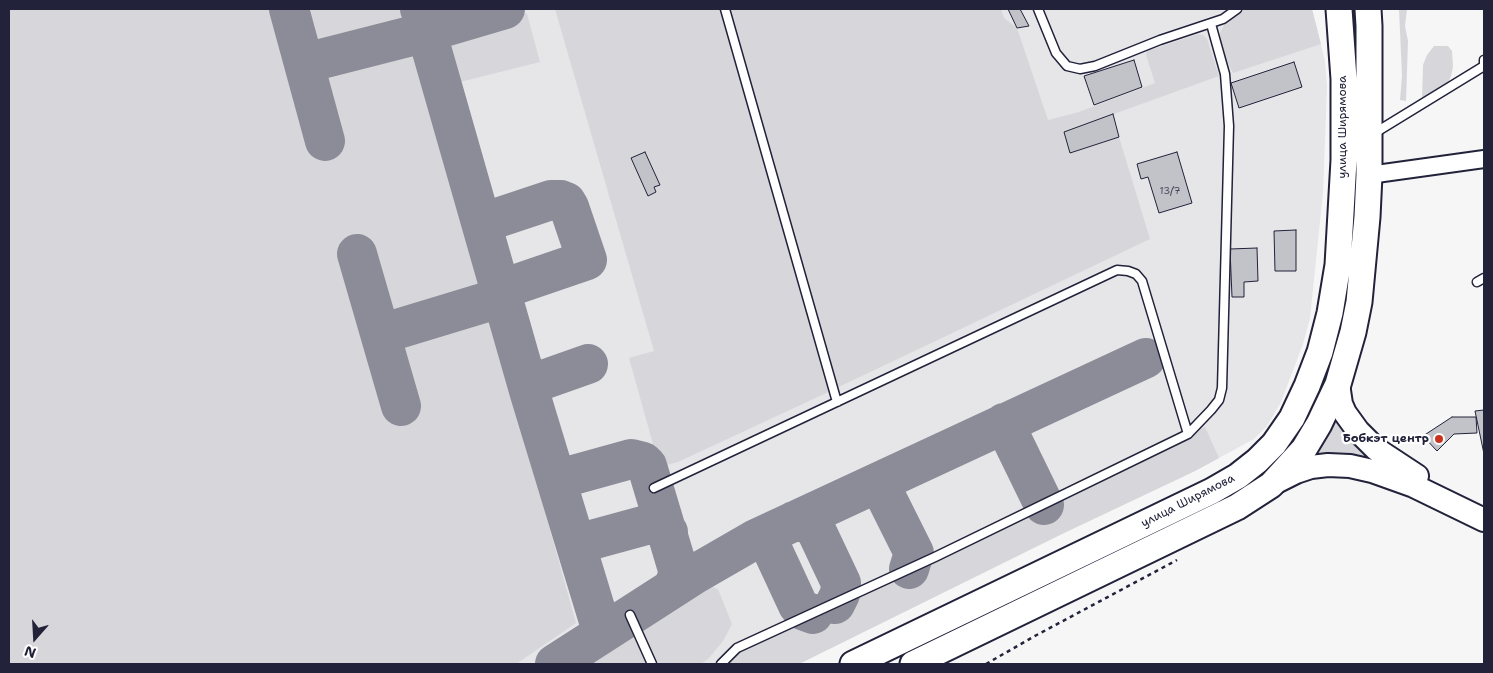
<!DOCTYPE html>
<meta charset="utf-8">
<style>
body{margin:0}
#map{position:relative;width:1493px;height:673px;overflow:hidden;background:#f6f6f7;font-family:"Shantell Sans",sans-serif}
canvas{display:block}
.frame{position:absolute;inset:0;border:10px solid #22223b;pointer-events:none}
.north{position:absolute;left:10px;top:613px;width:50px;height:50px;-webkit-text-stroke:4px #fff;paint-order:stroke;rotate:199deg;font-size:14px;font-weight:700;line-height:20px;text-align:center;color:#22223b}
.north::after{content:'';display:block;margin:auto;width:18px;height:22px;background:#22223b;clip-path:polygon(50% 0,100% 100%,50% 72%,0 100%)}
</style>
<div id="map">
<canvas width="1493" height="673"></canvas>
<div class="frame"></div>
<div class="north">N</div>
</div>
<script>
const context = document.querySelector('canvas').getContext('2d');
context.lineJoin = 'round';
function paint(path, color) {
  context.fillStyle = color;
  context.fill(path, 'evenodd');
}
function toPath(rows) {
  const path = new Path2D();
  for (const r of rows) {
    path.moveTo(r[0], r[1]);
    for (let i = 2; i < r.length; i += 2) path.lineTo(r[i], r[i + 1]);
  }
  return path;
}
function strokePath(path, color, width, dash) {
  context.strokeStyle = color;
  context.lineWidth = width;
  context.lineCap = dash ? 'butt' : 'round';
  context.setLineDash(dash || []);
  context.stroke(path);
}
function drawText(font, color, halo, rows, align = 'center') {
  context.font = font + ' "Shantell Sans",sans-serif';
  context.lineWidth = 4.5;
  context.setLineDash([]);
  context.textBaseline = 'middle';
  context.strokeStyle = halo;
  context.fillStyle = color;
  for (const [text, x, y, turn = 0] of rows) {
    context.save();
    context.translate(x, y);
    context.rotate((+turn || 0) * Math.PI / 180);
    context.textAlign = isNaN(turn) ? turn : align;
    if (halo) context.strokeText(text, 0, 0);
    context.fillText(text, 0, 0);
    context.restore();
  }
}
paint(toPath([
 [9,9,1312,9,1325,61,1327,87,1323,193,1310,318,1303,344,1281,402,1267,426,1254,439,1195,471,1062,534,799,664,9,664]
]), '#e6e6e9');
paint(toPath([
 [9,9,270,9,314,155,339,148,315,65,399,41,415,47,485,291,392,324,365,236,341,245,393,421,418,415,397,338,488,307,576,623,516,664,9,664],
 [299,9,403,9,399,22,311,49],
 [513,9,519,9,527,14,540,62,448,85,434,42,438,31],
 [555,9,1001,9,1004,18,1017,28,1048,120,1079,112,1155,83,1146,55,1147,51,1198,34,1203,35,1207,39,1219,76,1064,132,1070,153,1119,137,1150,239,824,394,678,462,666,465,658,462,629,358,654,351],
 [1241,9,1312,9,1321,44,1233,73,1221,50,1220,33,1225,23],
 [1399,9,1407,9,1405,26,1408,41,1406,101,1400,100,1402,76],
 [1434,46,1448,46,1452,51,1453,67,1451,76,1447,85,1422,100,1423,65,1427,55],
 [1333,415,1375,459,1354,457,1311,457],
 [1205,427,1219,458,1195,471,1062,534,799,664,726,664,743,646],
 [705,584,718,589,732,624,723,641,708,659,701,664,583,664]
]), '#d7d7db');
strokePath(toPath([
 [289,9,325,141],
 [420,9,530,394,598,618,600,627,598,634,594,639],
 [303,58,312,61,321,59,427,32,505,9],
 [479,211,488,220,494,219,551,200,561,200,566,202,569,207,587,260,511,286,508,287,502,283,497,275],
 [357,254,401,406],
 [381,334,503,297],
 [530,394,532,387,537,382,588,364],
 [1004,423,1044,505],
 [553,469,566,477,631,459,643,462,647,466,679,573,673,588],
 [879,483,914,553,909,569],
 [794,521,806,523,815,528,841,583,840,594,835,604],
 [574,538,581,542,584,542,650,524,654,524,668,532],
 [754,540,764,542,772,549,798,605,802,610,813,614],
 [555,664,695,574,754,540,1146,358]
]), '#8c8c99', 40);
const building = toPath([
 [1008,9,1020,9,1029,26,1017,28,1008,9],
 [1134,60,1142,87,1094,105,1084,76,1134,60],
 [1294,62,1302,87,1239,108,1231,83,1294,62],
 [1113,114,1119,137,1070,153,1064,132,1113,114],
 [645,152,660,185,654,187,656,192,648,196,631,158,645,152],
 [1177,152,1192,203,1159,213,1148,177,1141,179,1137,164,1177,152],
 [1296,230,1296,271,1275,271,1274,231,1296,230],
 [1257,248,1258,281,1244,282,1244,297,1232,297,1230,249,1257,248],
 [1484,410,1484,454,1475,411,1484,410],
 [1452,417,1476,417,1477,433,1454,434,1437,451,1423,436,1452,417]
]);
paint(building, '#c2c2c9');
strokePath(building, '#22223b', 1);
const lane = toPath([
 [725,9,837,402],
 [1038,9,1056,53,1067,66,1080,69,1095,66,1160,40,1223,19,1237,9],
 [1373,134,1484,66,1484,60],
 [1477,282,1484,278],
 [654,488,1117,270,1128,271,1136,274,1142,281,1188,434],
 [630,615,652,664],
 [721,664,737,648,935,557,1188,434,1211,410,1219,400,1222,388,1229,126,1225,74,1211,24]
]);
const street = toPath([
 [1369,175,1484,159]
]);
const secondary = toPath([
 [1338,384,1341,404,1345,413,1358,431,1376,449,1417,476],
 [1274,483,1296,472,1311,467,1328,465,1350,466,1372,471,1414,486,1484,520]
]);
const primary = toPath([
 [853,664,1212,491,1238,476,1257,461,1274,444,1292,418,1307,386,1320,352,1330,313,1338,265,1344,160,1344,79,1339,9],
 [913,664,1237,507,1271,485,1304,449,1319,424,1338,384,1353,332,1359,302,1367,217,1369,175,1369,26,1368,9]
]);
strokePath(lane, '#22223b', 11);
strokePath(street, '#22223b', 20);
strokePath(secondary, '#22223b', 26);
strokePath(primary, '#22223b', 29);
strokePath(toPath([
 [986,664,1033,637,1177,560]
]), '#22223b', 2.5, [4, 4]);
strokePath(lane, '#fff', 8);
strokePath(street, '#fff', 16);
strokePath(secondary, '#fff', 22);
strokePath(primary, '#fff', 25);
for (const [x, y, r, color] of [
 [1439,439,5,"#c8321e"]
]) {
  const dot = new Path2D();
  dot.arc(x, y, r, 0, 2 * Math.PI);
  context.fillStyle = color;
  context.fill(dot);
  strokePath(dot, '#fff', 2);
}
drawText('10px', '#4a4a5e', null, [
 ["13/7",1170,191]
]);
drawText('12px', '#22223b', '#fff', [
 ["улица Ширямова",1343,127,-90],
 ["улица Ширямова",1188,501,-27]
]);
drawText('bold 12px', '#22223b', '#fff', [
 ["Бобкэт центр",1429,439]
], 'right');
</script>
